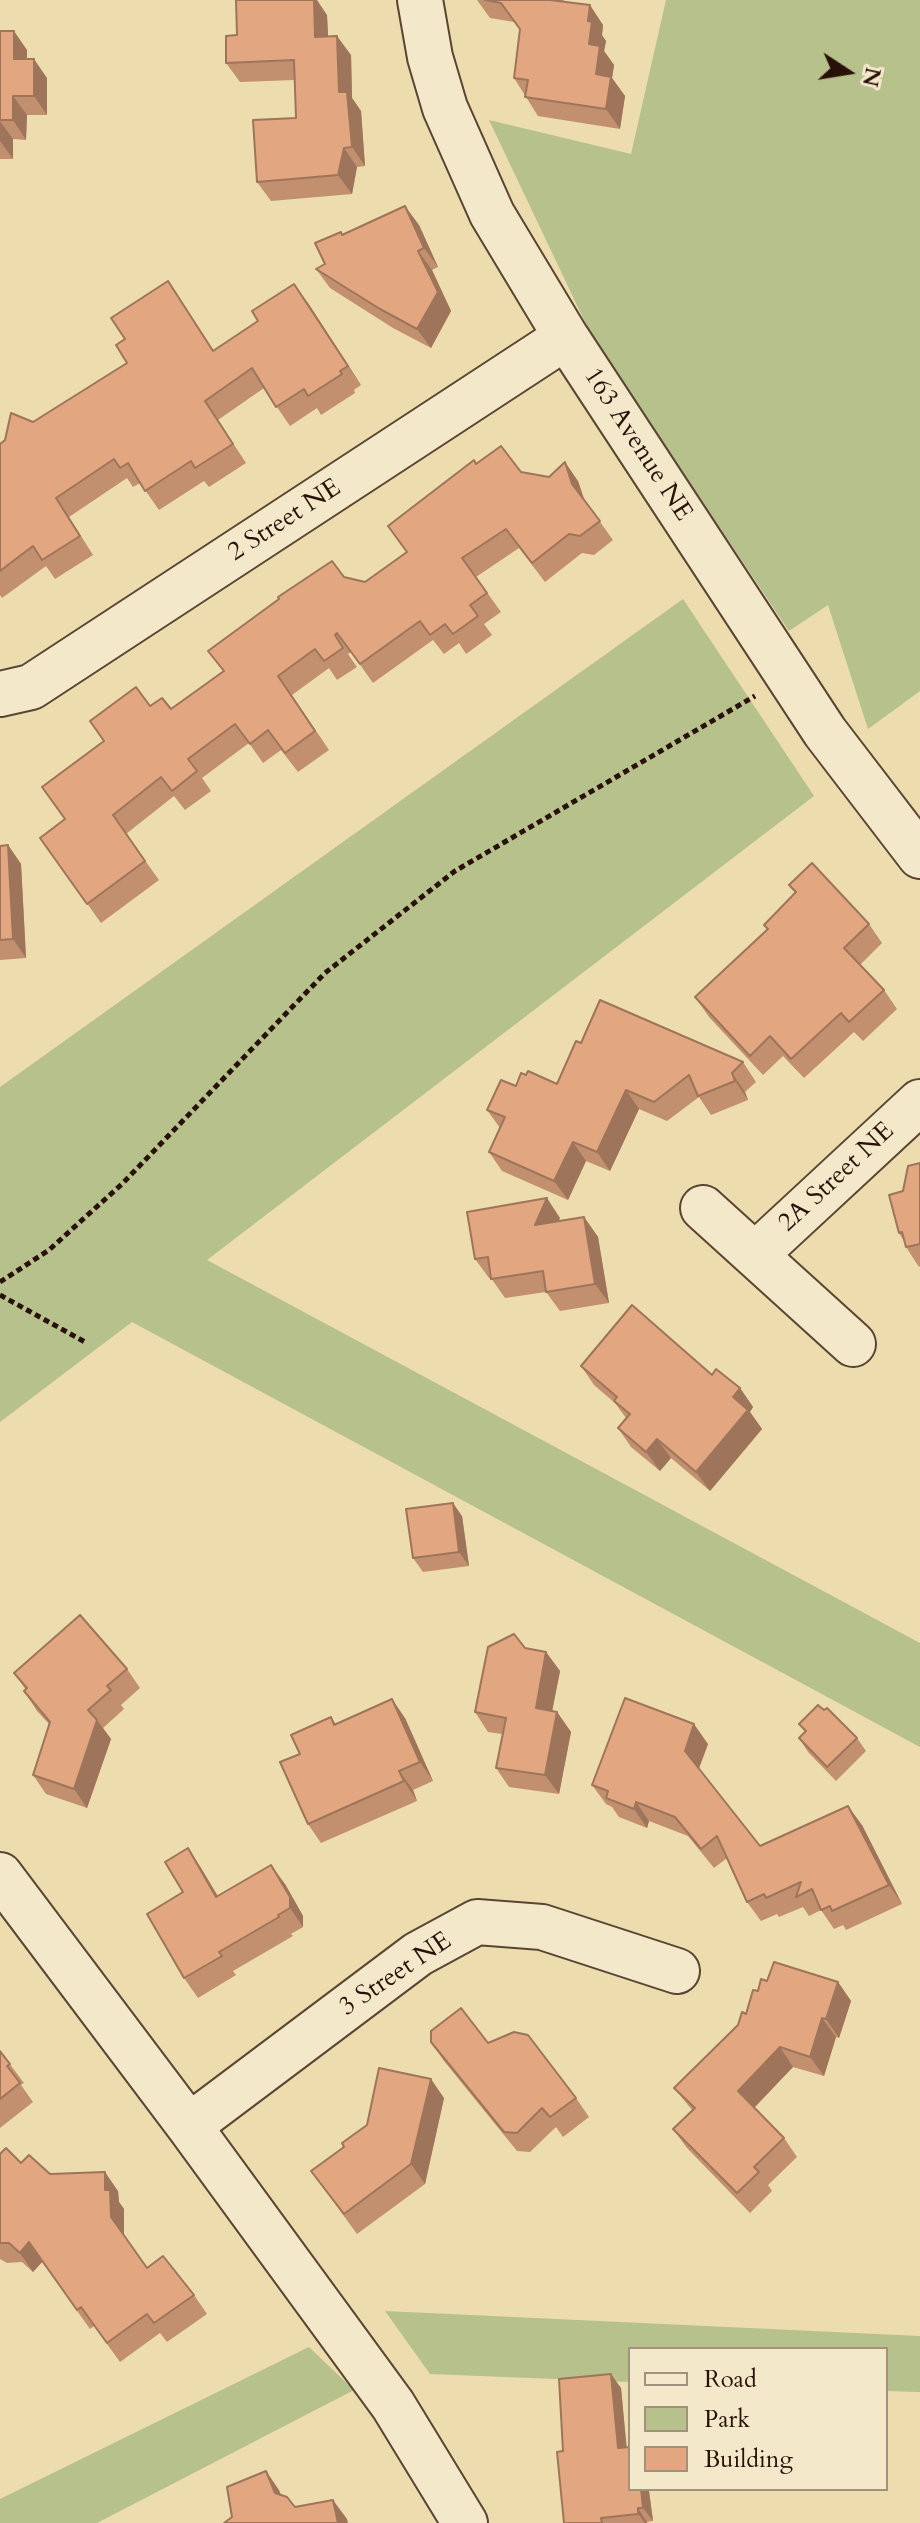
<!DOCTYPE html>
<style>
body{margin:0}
#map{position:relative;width:920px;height:2523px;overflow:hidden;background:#eddcae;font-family:Cardo,serif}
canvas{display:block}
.legend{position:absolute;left:628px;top:2347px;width:260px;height:144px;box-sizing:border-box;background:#f3e8ca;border:2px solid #a2927d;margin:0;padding:10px 14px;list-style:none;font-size:24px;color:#291109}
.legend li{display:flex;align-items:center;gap:16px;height:40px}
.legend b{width:40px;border:2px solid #a2927d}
.north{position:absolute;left:808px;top:32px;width:80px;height:80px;-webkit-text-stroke:6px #f3e8ca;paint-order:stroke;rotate:102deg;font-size:22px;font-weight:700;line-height:32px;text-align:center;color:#291109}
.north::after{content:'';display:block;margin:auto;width:28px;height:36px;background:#291109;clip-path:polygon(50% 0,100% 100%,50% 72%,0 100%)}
</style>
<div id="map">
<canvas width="920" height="2523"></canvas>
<ul class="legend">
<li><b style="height:10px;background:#f3e8ca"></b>Road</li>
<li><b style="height:22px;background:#b6c18c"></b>Park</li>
<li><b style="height:22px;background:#e2a781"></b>Building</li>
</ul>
<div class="north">N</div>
</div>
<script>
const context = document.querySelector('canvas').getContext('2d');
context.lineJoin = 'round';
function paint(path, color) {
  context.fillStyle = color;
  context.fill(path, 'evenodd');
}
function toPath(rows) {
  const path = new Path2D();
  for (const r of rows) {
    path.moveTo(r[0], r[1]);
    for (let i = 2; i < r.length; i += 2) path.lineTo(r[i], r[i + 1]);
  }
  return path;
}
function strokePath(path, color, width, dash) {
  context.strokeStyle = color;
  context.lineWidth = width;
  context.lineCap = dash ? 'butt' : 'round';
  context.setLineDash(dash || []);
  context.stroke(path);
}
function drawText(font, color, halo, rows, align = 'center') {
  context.font = font + ' Cardo,serif';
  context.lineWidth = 8;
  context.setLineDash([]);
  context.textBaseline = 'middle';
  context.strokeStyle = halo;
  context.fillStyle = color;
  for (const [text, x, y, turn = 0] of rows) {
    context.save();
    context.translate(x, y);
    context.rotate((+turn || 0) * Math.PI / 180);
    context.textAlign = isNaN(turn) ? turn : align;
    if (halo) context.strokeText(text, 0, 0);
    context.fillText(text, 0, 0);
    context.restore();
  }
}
paint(toPath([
 [666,0,920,0,920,691,868,729,828,605,789,631,593,339,489,120,631,154],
 [683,599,814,796,207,1260,920,1643,920,1747,132,1322,0,1422,0,1087],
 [385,2311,920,2336,920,2392,886,2391,886,2349,630,2349,630,2382,430,2374],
 [309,2347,354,2390,97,2523,0,2523,0,2499]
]), '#b6c18c');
const minor = toPath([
 [420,0,430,57,445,108,492,214,566,337,825,732,920,856],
 [0,694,31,687,566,337],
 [703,1208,853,1344],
 [755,1255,920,1102],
 [0,1875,189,2126,393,2405,465,2523],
 [189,2126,418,1954,477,1922,542,1927,677,1971]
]);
strokePath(minor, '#5a4432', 48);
strokePath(toPath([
 [0,1282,49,1250,123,1183,325,973,455,871,755,696],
 [0,1295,85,1342]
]), '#291109', 5, [6, 4]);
strokePath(minor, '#f3e8ca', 44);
paint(toPath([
 [477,0,564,0,563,2,603,25,602,36,606,41,604,51,614,65,612,78,625,96,620,129,538,116,514,78,520,30,514,22,490,18],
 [327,15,328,36,351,55,352,98,361,111,365,166,357,167,352,194,271,201,257,182,296,118,295,80,240,82,226,63,237,35],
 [0,31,27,50,27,59,47,78,47,115,27,115,26,140,13,139,13,159,0,159],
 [419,225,438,267,432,270,451,311,431,348,393,328,330,288,316,269,325,264,343,235],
 [168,281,214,351,308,303,361,385,354,390,355,393,321,415,317,408,290,426,264,388,218,420,246,463,209,487,204,481,159,510,140,483,133,487,127,478,69,517,93,555,55,579,46,566,2,598,0,595,0,444,127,363,125,339],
 [476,464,549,477,578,481,585,501,613,540,594,555,582,553,545,582,519,548,476,577,501,612,484,624,492,635,466,654,459,643,444,654,433,640,373,683,351,652,348,654,357,667,337,680,329,668,292,695,329,750,298,772,281,750,263,763,249,743,202,778,211,791,185,810,174,796,126,834,159,880,101,923,40,838,65,819,150,706,171,709,223,671,208,651,344,577,365,582,407,552],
 [8,845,21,864,26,958,0,960,0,846],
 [789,885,869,924,882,943,860,965,884,990,897,1009,863,1041,854,1032,804,1078,783,1056,763,1075,709,1017,695,997,767,929,764,925,795,893],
 [581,1043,743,1062,756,1082,745,1092,748,1100,711,1115,699,1097,667,1121,639,1109,610,1171,586,1161,568,1200,502,1171,489,1152,500,1128,487,1110,516,1086,557,1084],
 [920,1163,920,1266,919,1267,906,1247,904,1241,899,1233,903,1191],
 [584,1217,598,1237,609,1303,560,1311,546,1292,505,1298,491,1278,489,1278,475,1259,560,1218,558,1222],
 [581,1366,712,1375,740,1388,753,1407,750,1412,762,1429,710,1491,671,1458,660,1471,631,1447,618,1428,626,1418,615,1403,594,1385],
 [462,1516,469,1566,423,1572,413,1558],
 [525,1648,546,1652,560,1671,552,1711,557,1712,571,1732,559,1794,509,1787,496,1768,502,1734,488,1732,475,1712],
 [127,1669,140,1688,121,1705,124,1709,103,1728,111,1739,87,1808,46,1794,33,1775,50,1725,37,1711,24,1691,26,1690,14,1673],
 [331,1717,336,1724,405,1718,433,1781,413,1790,417,1801,321,1843,308,1824,300,1754],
 [799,1724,857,1738,866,1751,836,1781,808,1752,799,1738,805,1732],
 [708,1744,699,1769,760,1846,862,1825,902,1904,846,1930,843,1925,834,1929,821,1910,809,1916,803,1907,779,1917,777,1914,761,1921,747,1902,727,1858,714,1868,688,1836,649,1821,647,1828,619,1817,612,1807,606,1804,592,1785],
 [201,1868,218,1896,285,1884,303,1916,303,1927,291,1934,293,1936,233,1971,236,1975,198,1998,184,1978,183,1892],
 [767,1981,838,1982,851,2001,839,2038,836,2037,824,2076,793,2067,754,2108,784,2138,797,2157,768,2185,772,2191,750,2213,687,2148,673,2129,692,2110,674,2088,738,2025],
 [431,2042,488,2043,576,2098,589,2117,563,2137,556,2127,530,2152,517,2151,444,2061],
 [0,2051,24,2083,21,2085,33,2102,0,2128],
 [444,2098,425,2184,357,2234,311,2171],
 [0,2154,50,2174,118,2191,119,2202,124,2209,124,2236,147,2268,194,2295,207,2314,167,2342,160,2333,120,2362,94,2326,90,2329,42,2262,33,2272,22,2262,7,2263,0,2259],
 [621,2388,630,2489,649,2491,653,2521,647,2522,647,2523,564,2523,563,2451]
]), '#c2906f');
paint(toPath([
 [314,0,317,0,327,15,329,56,315,37],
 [590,5,603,25,602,35,606,41,604,51,614,65,612,78,625,96,620,129,606,109,589,44,588,21],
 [14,31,27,50,27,78,14,59],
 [337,36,351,55,352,98,361,111,365,166,352,147,339,92],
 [34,59,47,78,47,115,34,96],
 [13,96,27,115,26,140,13,120],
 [0,121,13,139,13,159,0,141],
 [344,148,357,167,352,194,338,175],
 [405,206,419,225,438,267,424,248],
 [418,251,432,270,451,311,431,348,417,329],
 [294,284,308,303,361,385,348,366],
 [565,462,578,481,585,503,572,484],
 [8,845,21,864,26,958,13,939],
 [732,1073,745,1092,748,1100,735,1081],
 [626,1090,639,1109,610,1171,597,1152],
 [573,1142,586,1161,568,1200,554,1181],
 [547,1198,560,1218,548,1244,535,1225],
 [584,1217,598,1237,609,1303,595,1284],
 [740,1388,753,1407,750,1412,762,1429,710,1491,696,1472,733,1397],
 [657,1439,671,1458,660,1471,646,1452],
 [453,1503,462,1516,469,1566,459,1552],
 [546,1652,560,1671,549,1727,536,1708],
 [392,1699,405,1718,433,1781,420,1762],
 [557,1712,571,1732,559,1794,545,1775],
 [97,1720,111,1739,87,1808,74,1789],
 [694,1724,708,1744,698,1770,685,1751],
 [399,1771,413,1790,417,1801,404,1781],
 [636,1802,649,1821,647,1828,634,1809],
 [848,1806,862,1825,902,1904,889,1885],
 [188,1848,201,1868,229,1916,216,1897],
 [271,1865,285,1884,303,1916,303,1927,290,1908],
 [838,1982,851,2001,839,2038,826,2019],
 [822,2018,836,2037,824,2076,810,2057],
 [780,2047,793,2067,751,2111,738,2091],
 [431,2079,444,2098,425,2184,411,2164],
 [105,2172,118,2191,119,2202,124,2209,124,2236,111,2217,105,2190],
 [29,2242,42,2262,33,2272,20,2253],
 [611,2374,621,2388,628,2461,618,2448],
 [266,2471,279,2490,288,2512,275,2493],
 [641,2489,648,2489,649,2491,653,2521,643,2508],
 [333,2500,347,2519,348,2523,338,2523],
 [638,2508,647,2522,647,2523,645,2523,638,2514]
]), '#9e755a');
const building = toPath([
 [236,0,314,0,315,37,337,36,339,92,347,92,352,147,344,148,338,175,257,182,253,120,296,118,294,60,226,63,226,36,237,35,236,0],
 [485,0,550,0,590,5,588,21,592,22,589,44,600,46,596,74,611,77,606,109,525,97,528,80,514,78,520,29,501,3,485,0],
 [0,31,14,31,14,59,34,59,34,96,13,96,13,120,0,120,0,31],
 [405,206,424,248,418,251,438,292,417,329,380,309,316,269,325,264,315,243,341,232,342,235,405,206],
 [168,281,213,351,258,321,252,311,294,284,348,366,340,371,342,374,308,396,304,389,276,407,252,368,205,401,233,444,195,468,191,461,145,491,128,463,120,468,114,459,56,498,80,536,42,560,33,546,0,571,0,444,5,440,11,413,33,422,127,363,116,345,125,339,111,318,168,281],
 [501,446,521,472,549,477,565,462,572,484,600,521,580,536,569,534,532,563,506,529,462,558,487,593,470,605,478,616,453,634,445,624,430,635,420,621,360,664,337,633,335,635,343,648,324,661,315,649,278,676,315,731,285,753,268,730,250,744,235,724,188,759,197,771,172,791,161,777,113,815,145,861,87,904,40,838,65,819,42,787,104,741,90,721,136,687,150,706,162,698,171,709,224,671,208,651,279,599,278,597,332,561,344,577,365,582,407,552,388,526,474,460,476,464,501,446],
 [8,845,13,939,0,940,0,846,8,845],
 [812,863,869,924,844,948,884,990,849,1022,841,1013,791,1059,770,1036,750,1056,695,997,768,929,764,925,796,892,789,885,812,863],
 [600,1000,743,1062,732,1073,735,1081,698,1096,689,1075,654,1102,626,1090,597,1152,573,1142,554,1181,489,1152,505,1117,487,1110,501,1080,516,1086,521,1073,526,1075,528,1071,557,1084,576,1041,581,1043,600,1000],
 [920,1163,920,1244,906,1247,902,1232,899,1233,889,1195,903,1191,908,1166,920,1163],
 [547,1198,535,1225,584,1217,595,1284,546,1292,543,1271,491,1279,488,1257,475,1259,467,1212,547,1198],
 [632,1305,712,1375,716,1369,740,1388,733,1397,748,1410,696,1472,657,1439,646,1452,618,1428,630,1414,614,1401,617,1397,581,1366,632,1305],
 [453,1503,459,1552,413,1558,406,1509,453,1503],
 [80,1615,127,1669,107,1686,111,1690,88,1710,97,1720,74,1789,33,1775,50,1722,24,1691,27,1688,14,1673,80,1615],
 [514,1634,525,1648,546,1652,536,1708,557,1712,545,1775,496,1768,506,1718,475,1712,488,1647,514,1634],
 [625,1698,694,1724,685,1751,760,1846,848,1806,889,1885,832,1911,830,1906,821,1910,812,1889,796,1897,801,1882,766,1898,764,1894,747,1902,717,1836,701,1849,675,1817,636,1802,634,1809,606,1798,608,1791,592,1785,625,1698],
 [392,1699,420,1762,399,1771,404,1781,308,1824,280,1762,300,1754,291,1735,331,1717,334,1725,392,1699],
 [818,1705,824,1710,827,1708,857,1738,827,1767,799,1738,806,1731,799,1724,818,1705],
 [188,1848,216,1897,271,1865,290,1897,290,1908,278,1915,279,1917,219,1952,222,1956,184,1978,147,1914,183,1892,165,1862,188,1848],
 [774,1962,838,1982,826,2019,822,2018,810,2057,780,2047,738,2091,784,2138,754,2167,759,2172,737,2193,673,2129,695,2108,674,2088,738,2025,742,2012,746,2014,753,1990,758,1991,761,1979,767,1981,774,1962],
 [461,2008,488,2043,514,2032,528,2035,576,2098,550,2117,542,2108,517,2133,504,2132,431,2042,431,2031,461,2008],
 [0,2051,10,2064,7,2066,20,2083,0,2099,0,2051],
 [379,2068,431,2079,411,2164,344,2214,311,2171,344,2147,342,2143,367,2125,379,2068],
 [6,2148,21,2163,29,2155,50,2174,105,2172,105,2190,110,2190,111,2217,147,2268,163,2256,194,2295,154,2323,147,2314,107,2343,81,2307,77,2310,29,2242,20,2253,9,2243,0,2243,0,2154,6,2148],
 [611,2374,618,2448,630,2447,630,2489,641,2489,643,2508,638,2508,638,2514,601,2518,602,2523,564,2523,557,2452,563,2451,559,2379,611,2374],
 [266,2471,275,2493,287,2497,295,2507,333,2500,338,2523,224,2523,232,2517,227,2487,266,2471]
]);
paint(building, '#e2a781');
strokePath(building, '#9e755a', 2);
drawText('26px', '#291109', '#f3e8ca', [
 ["163 Avenue NE",637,445,57],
 ["2 Street NE",285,521,-33],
 ["2A Street NE",837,1178,-43],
 ["3 Street NE",396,1975,-34]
]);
</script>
